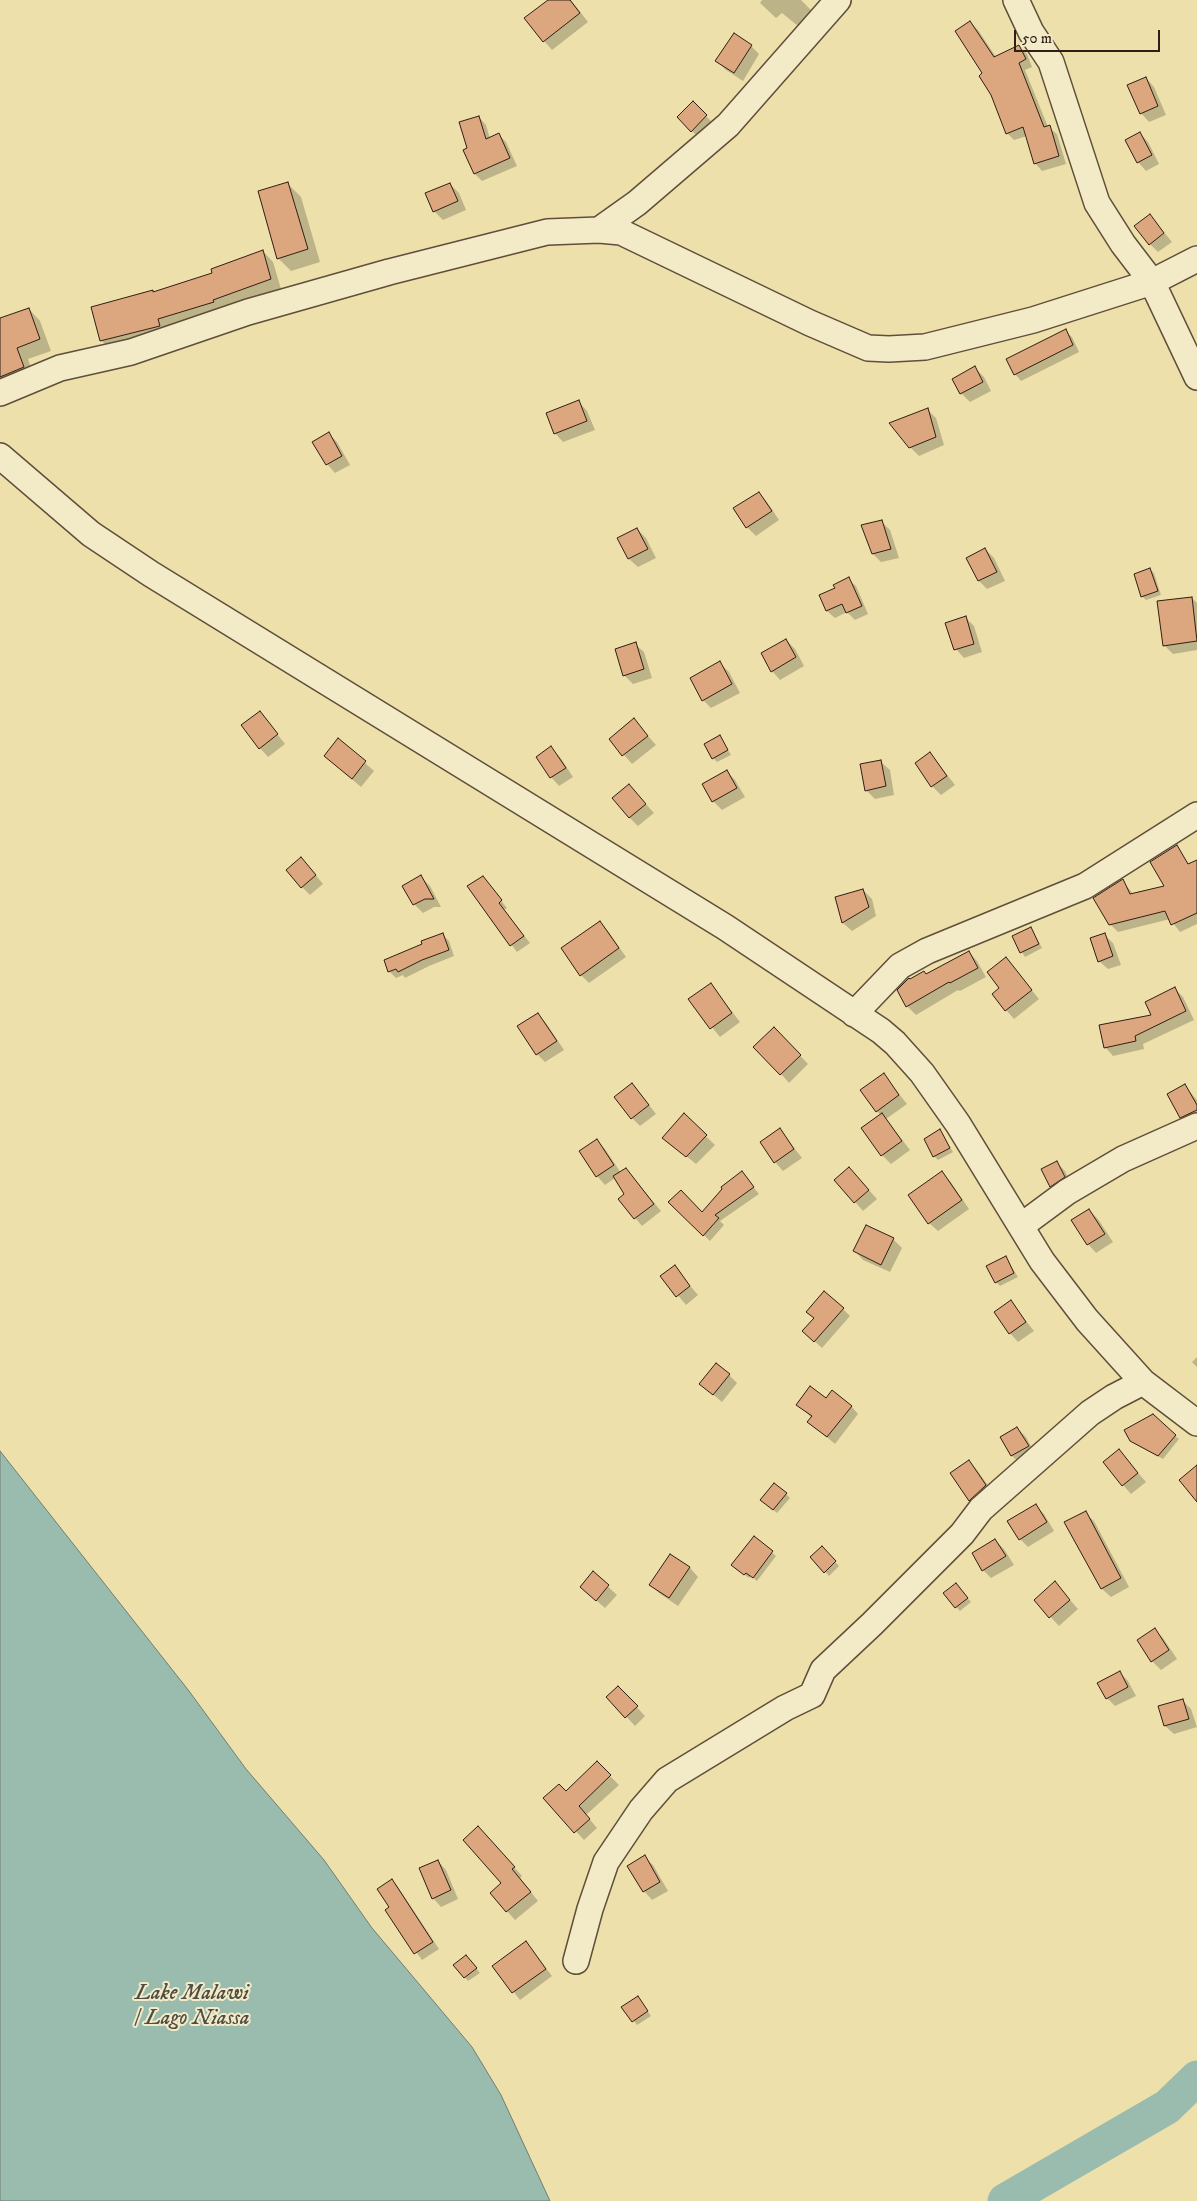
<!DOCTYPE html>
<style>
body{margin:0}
#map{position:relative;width:1197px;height:2201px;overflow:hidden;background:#ede0ab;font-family:"IM FELL DW Pica",serif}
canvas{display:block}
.scale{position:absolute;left:1014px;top:30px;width:146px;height:22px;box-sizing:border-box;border:2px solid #301e14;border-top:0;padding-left:6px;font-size:15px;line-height:18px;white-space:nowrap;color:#301e14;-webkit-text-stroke:4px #f3ebc8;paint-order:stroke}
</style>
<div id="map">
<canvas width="1197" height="2201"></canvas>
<div class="scale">50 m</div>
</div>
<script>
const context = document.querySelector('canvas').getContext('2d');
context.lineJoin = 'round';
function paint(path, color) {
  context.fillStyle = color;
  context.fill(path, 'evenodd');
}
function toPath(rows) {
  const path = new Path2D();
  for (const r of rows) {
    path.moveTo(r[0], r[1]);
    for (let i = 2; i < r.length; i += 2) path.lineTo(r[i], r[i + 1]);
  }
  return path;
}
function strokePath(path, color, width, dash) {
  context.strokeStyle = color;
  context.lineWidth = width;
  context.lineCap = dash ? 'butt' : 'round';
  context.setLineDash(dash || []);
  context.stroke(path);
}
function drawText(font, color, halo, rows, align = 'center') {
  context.font = font + ' "IM FELL DW Pica",serif';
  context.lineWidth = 4;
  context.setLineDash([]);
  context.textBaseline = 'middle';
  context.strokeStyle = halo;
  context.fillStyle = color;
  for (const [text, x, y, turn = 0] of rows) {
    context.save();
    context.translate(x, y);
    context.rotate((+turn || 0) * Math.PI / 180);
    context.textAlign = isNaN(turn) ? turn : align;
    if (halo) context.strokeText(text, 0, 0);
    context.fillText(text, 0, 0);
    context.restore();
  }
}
const water = toPath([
 [0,1451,189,1691,246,1769,324,1860,372,1928,472,2047,501,2095,550,2201,0,2201,0,1451]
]);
paint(water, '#9abcaf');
strokePath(water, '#707d71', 1);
paint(toPath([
 [550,0,571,0,588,22,552,50,544,41],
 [762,0,801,0,811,10,798,26,782,13,776,18,760,3],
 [970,22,978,30,996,57,1019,47,1027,54,1032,67,1025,70,1048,127,1057,134,1066,164,1042,171,1035,163,1027,136,1014,140,1007,133,984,74],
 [751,46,759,54,743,81,726,70,717,61],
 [1146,78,1154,87,1166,115,1149,122,1141,113],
 [693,103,715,125,700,139,678,117],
 [479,117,486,125,490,139,499,135,506,142,517,166,482,181,475,174,465,150,468,149],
 [1140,133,1148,142,1159,164,1146,171,1138,162],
 [288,184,301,197,320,262,291,271,278,258],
 [450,184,459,193,466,210,443,220,434,211],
 [1150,215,1172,242,1158,252,1150,244],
 [263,251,273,262,281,289,112,351,101,340,152,291,154,293,214,274],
 [29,309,40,321,51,351,28,359,35,379,10,390,0,379,0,319],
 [1065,331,1072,337,1079,352,1021,381,1015,374],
 [975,368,984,377,991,391,970,402,961,393,954,379],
 [579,402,587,411,595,430,563,442,555,433],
 [927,409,936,418,944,445,919,456,910,447],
 [329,434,337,442,350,465,335,473,327,464],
 [759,493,767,502,779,520,756,536,747,527],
 [881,521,890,530,899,558,881,562,873,554],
 [637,529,646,538,656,558,638,567,629,559,619,539],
 [985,549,994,558,1005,581,987,589,979,581,968,558],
 [1150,569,1154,573,1161,595,1146,600,1142,596],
 [848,579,856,586,868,614,855,620,847,612,835,618,827,611,821,596,836,589],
 [1192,598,1197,603,1197,650,1173,654,1164,645],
 [965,617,974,626,982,652,964,658,956,649],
 [786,640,795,649,804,666,780,680,772,671],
 [635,644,644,652,652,678,633,684,624,675],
 [720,663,729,672,740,693,711,708,703,700],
 [260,712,285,744,268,757,260,748],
 [634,720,656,745,632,764,610,739],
 [720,737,731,755,717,762,713,758],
 [339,740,374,771,361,787,334,764],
 [551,748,560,757,573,777,559,786,551,777],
 [930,753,955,785,941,795,932,786,917,763],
 [881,762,890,770,894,795,875,799,866,790],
 [727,772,735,780,745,797,722,810,713,801,704,784],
 [629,785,654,813,638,826,629,817],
 [1176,847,1190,865,1197,862,1197,924,1180,932,1170,919,1118,932,1110,924,1123,881,1133,894,1166,886],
 [310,868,323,884,310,895,302,887],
 [421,877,430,886,441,907,434,907,423,913,414,904],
 [489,885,507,908,504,910,530,943,517,952,469,887],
 [863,890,872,899,876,916,852,931,843,923,836,898],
 [600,922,608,931,626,957,589,983,581,975],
 [1031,928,1042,948,1025,957,1013,937],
 [442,934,449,941,454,956,429,966,405,978,403,975,396,978,389,971,424,944],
 [1104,935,1113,943,1121,965,1108,969,1099,961],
 [969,952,977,961,986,977,960,991,958,990,916,1015,907,1006,898,991,910,980,926,975],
 [1006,958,1039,999,1014,1019,1006,1010,1001,988],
 [711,985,740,1022,720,1037,690,1000],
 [1175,989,1183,997,1194,1020,1143,1044,1144,1049,1113,1056,1105,1047,1153,1016],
 [538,1014,546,1023,564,1050,545,1062,537,1054],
 [783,1037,808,1064,789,1083,781,1074],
 [884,1075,907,1104,886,1119,910,1150,891,1164,882,1155,881,1116,877,1111],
 [1185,1086,1197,1100,1197,1122,1190,1126,1181,1117],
 [640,1093,656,1114,640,1126,632,1118],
 [684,1115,715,1145,696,1164,664,1138],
 [780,1130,802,1158,783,1171,775,1162],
 [940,1131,953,1152,938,1160,934,1156],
 [596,1140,605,1149,621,1173,626,1169,661,1211,642,1226,620,1200,626,1195,615,1178,605,1185,597,1176],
 [1057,1163,1065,1171,1072,1186,1060,1194,1051,1186],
 [849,1168,877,1199,863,1211,836,1180],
 [742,1173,759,1194,720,1221,724,1225,710,1241,669,1202,702,1214],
 [941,1173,950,1181,969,1209,938,1231,929,1223],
 [1089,1210,1098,1219,1113,1242,1096,1253,1088,1244],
 [893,1239,902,1248,890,1272,863,1260,855,1251],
 [1006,1258,1018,1277,1000,1286,996,1282],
 [674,1267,698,1295,686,1305,662,1276],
 [1011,1302,1034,1331,1018,1342,1010,1333],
 [843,1309,850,1316,822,1348,811,1338],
 [1197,1357,1197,1367,1192,1362],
 [729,1375,737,1383,722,1402,710,1392],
 [798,1405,851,1406,858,1414,835,1444,809,1422,812,1418],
 [1017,1428,1026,1437,1036,1455,1021,1464,1012,1456,1002,1438],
 [1175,1436,1179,1439,1163,1459,1135,1444,1131,1440],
 [1119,1451,1146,1482,1131,1494,1123,1485],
 [969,1461,977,1470,994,1494,979,1508,970,1500,952,1473],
 [786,1494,790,1498,777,1513,766,1504],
 [1035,1505,1044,1514,1054,1531,1028,1547,1020,1539],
 [1085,1513,1094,1521,1129,1587,1111,1597,1102,1589,1066,1523],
 [754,1537,776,1556,757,1581,751,1576,749,1578,736,1569],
 [995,1540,1004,1549,1014,1565,991,1578,983,1570],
 [822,1547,839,1566,829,1576,812,1557],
 [671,1556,690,1568,698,1577,678,1606,659,1593,651,1585],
 [593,1573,617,1595,605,1608,590,1595],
 [960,1589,971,1602,960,1611,956,1607],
 [1063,1592,1078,1609,1059,1626,1035,1600],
 [1155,1630,1163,1638,1177,1659,1161,1670,1152,1661,1139,1640],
 [1120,1673,1128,1681,1136,1696,1115,1706,1107,1698],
 [618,1687,645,1716,635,1726,608,1697],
 [1182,1700,1191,1709,1197,1727,1174,1734,1165,1726],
 [597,1763,619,1785,586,1815,597,1828,584,1840,545,1798,566,1793],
 [487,1837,522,1876,520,1878,538,1901,515,1920,507,1911,503,1883],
 [644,1857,653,1865,668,1891,652,1900,644,1891],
 [438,1861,446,1870,458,1899,441,1907,433,1898],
 [392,1880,398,1887,439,1949,422,1960,386,1910,391,1907],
 [526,1943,552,1976,520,2000,494,1966],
 [470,1960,480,1973,468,1981,455,1965],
 [638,1997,651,2016,637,2025,623,2007]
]), '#0003');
strokePath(toPath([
 [1005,2201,1167,2107,1197,2078]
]), '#9abcaf', 35);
const building = toPath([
 [548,0,570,0,580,13,543,42,524,18,548,0],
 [970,21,994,57,1019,45,1026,59,1019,63,1044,127,1050,125,1059,156,1034,164,1023,127,1006,134,991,95,979,76,982,73,955,31,970,21],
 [734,33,752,45,734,73,715,61,734,33],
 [1146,77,1158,106,1140,114,1127,85,1146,77],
 [693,101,707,115,691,132,677,117,693,101],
 [479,116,486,139,499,133,510,158,474,174,463,150,467,148,459,122,479,116],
 [1140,132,1152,155,1137,163,1125,140,1140,132],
 [288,182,308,249,277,259,258,191,288,182],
 [450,183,458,201,433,212,425,193,450,183],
 [1150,214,1164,233,1149,245,1134,226,1150,214],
 [263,250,271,279,213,300,214,302,158,319,160,326,100,341,91,307,153,290,153,292,212,273,211,269,263,250],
 [29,308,40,339,17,348,24,367,0,377,0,318,29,308],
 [1066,329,1073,345,1014,375,1006,359,1066,329],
 [975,366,983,382,960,394,952,379,975,366],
 [579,400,587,421,554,434,546,413,579,400],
 [928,408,936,437,909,448,889,423,928,408],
 [329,432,342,456,326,465,312,442,329,432],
 [759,492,772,511,746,528,733,508,759,492],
 [882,520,891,549,872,554,861,525,882,520],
 [637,528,648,549,628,559,617,538,637,528],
 [985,548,997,572,978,581,966,558,985,548],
 [1150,568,1158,591,1141,597,1134,574,1150,568],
 [849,577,862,606,846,613,842,604,826,611,819,595,835,588,833,585,849,577],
 [1192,597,1197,641,1163,646,1157,601,1192,597],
 [966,616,974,644,954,650,945,623,966,616],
 [786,639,796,657,771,672,761,653,786,639],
 [636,642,644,669,623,676,615,649,636,642],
 [720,661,732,684,702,701,690,678,720,661],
 [260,711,278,734,259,749,241,725,260,711],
 [634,718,648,736,622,756,609,739,634,718],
 [720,735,728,750,712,759,704,744,720,735],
 [338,738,366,761,352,779,324,756,338,738],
 [551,746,566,768,550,778,536,757,551,746],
 [930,752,947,776,931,787,915,763,930,752],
 [881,760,886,786,865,791,860,764,881,760],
 [727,770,737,788,712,802,702,784,727,770],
 [629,784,646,804,629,818,612,798,629,784],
 [1177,845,1188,864,1197,860,1197,913,1171,925,1165,911,1109,925,1093,898,1123,879,1130,894,1164,886,1150,862,1177,845],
 [301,857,316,875,301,888,286,870,301,857],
 [421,875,434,899,425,899,413,905,402,886,421,875],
 [483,876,502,900,499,903,524,936,510,946,467,886,483,876],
 [863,889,869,907,842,923,835,897,863,889],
 [600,921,619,948,580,976,561,948,600,921],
 [1031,927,1039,944,1020,953,1012,936,1031,927],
 [443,933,449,950,422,960,398,972,396,969,388,972,384,960,422,944,421,941,443,933],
 [1105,933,1113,956,1098,962,1090,938,1105,933],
 [969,951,978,968,950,983,949,982,906,1007,897,990,909,978,910,979,924,971,926,974,969,951],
 [1006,957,1032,990,1005,1011,992,994,999,988,987,972,1006,957],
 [711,983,732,1013,710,1029,688,999,711,983],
 [1175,987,1186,1011,1135,1036,1136,1041,1104,1048,1099,1025,1151,1015,1145,1002,1175,987],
 [538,1013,557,1041,536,1055,517,1026,538,1013],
 [774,1027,801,1055,780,1075,753,1047,774,1027],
 [884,1073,899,1095,876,1112,860,1090,884,1073],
 [632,1083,649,1105,631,1119,614,1097,632,1083],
 [1185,1084,1197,1105,1197,1110,1180,1118,1167,1094,1185,1084],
 [684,1113,707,1135,686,1157,662,1138,684,1113],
 [882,1113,902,1141,881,1156,861,1128,882,1113],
 [780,1128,794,1149,774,1163,760,1142,780,1128],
 [940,1129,950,1148,933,1157,924,1139,940,1129],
 [597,1139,614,1165,596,1177,579,1151,597,1139],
 [1057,1161,1065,1177,1050,1187,1041,1169,1057,1161],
 [849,1167,869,1190,854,1203,834,1180,849,1167],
 [626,1168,654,1204,634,1219,618,1199,624,1194,613,1176,626,1168],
 [742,1171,754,1187,715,1215,719,1218,703,1236,668,1202,681,1190,702,1212,722,1189,721,1187,742,1171],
 [942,1171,962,1200,928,1224,908,1195,942,1171],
 [1089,1209,1105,1234,1087,1245,1071,1220,1089,1209],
 [866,1225,894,1238,881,1265,853,1251,866,1225],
 [1006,1256,1014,1273,995,1283,986,1266,1006,1256],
 [675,1265,690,1286,676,1297,660,1276,675,1265],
 [824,1291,844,1308,814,1342,802,1331,814,1318,806,1312,824,1291],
 [1011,1300,1026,1322,1009,1334,994,1312,1011,1300],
 [716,1363,730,1374,713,1395,699,1384,716,1363],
 [810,1386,826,1398,832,1390,852,1406,827,1437,807,1422,812,1416,796,1405,810,1386],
 [1153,1414,1176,1435,1158,1456,1130,1441,1124,1430,1153,1414],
 [1017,1427,1029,1446,1011,1456,1000,1437,1017,1427],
 [1119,1449,1138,1473,1122,1486,1103,1462,1119,1449],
 [969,1460,986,1485,969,1501,950,1473,969,1460],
 [1197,1465,1197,1502,1179,1480,1197,1465],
 [774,1483,787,1493,773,1510,760,1500,774,1483],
 [1036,1504,1047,1522,1019,1540,1007,1521,1036,1504],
 [1086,1511,1121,1578,1101,1589,1064,1522,1086,1511],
 [754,1536,773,1551,753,1578,746,1573,744,1575,731,1565,754,1536],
 [995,1539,1006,1556,982,1571,972,1553,995,1539],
 [822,1546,836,1561,824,1573,810,1557,822,1546],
 [670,1554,690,1567,669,1598,649,1585,670,1554],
 [593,1571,609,1585,596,1601,580,1587,593,1571],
 [1055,1581,1070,1600,1049,1618,1034,1600,1055,1581],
 [956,1583,968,1598,955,1608,943,1593,956,1583],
 [1155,1628,1169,1650,1151,1662,1137,1640,1155,1628],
 [1120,1671,1128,1687,1106,1699,1097,1683,1120,1671],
 [618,1686,638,1706,625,1718,606,1697,618,1686],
 [1183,1699,1189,1719,1164,1726,1158,1706,1183,1699],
 [597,1761,611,1775,579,1806,590,1819,574,1833,543,1798,559,1784,566,1791,597,1761],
 [478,1826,515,1867,512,1869,531,1892,506,1912,490,1893,501,1883,463,1840,478,1826],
 [645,1855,660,1882,643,1892,627,1866,645,1855],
 [438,1860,451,1890,432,1899,419,1868,438,1860],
 [392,1879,433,1942,414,1954,385,1910,389,1907,377,1889,392,1879],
 [526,1941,546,1969,512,1993,492,1966,526,1941],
 [466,1955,477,1968,464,1978,453,1965,466,1955],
 [638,1996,648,2011,632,2022,621,2007,638,1996]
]);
paint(building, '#dca67f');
strokePath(building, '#301e14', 1);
const minor = toPath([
 [1016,0,1031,32,1051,62,1097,203,1123,244,1152,282,1197,377],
 [599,230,637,203,728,125,838,0],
 [0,393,60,368,131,352,248,312,389,272,547,232,599,230,621,232,810,323,868,348,889,349,925,347,1033,320,1152,282,1197,259],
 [0,456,91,534,151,574,725,927,881,1031,895,1043,922,1073,958,1124,1042,1261,1087,1320,1143,1382,1197,1423],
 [854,1014,900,966,927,951,1085,886,1197,815],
 [1021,1226,1067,1192,1123,1159,1197,1126],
 [576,1961,590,1909,606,1862,641,1810,667,1780,785,1708,812,1695,823,1670,872,1624,962,1534,981,1509,1090,1413,1114,1397,1143,1382]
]);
strokePath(minor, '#5f4e3a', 28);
strokePath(minor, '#f3ebc8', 25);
drawText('italic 22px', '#504d42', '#f3ebc8', [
 ["Lake Malawi",192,1994],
 ["/ Lago Niassa",192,2019]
]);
</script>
